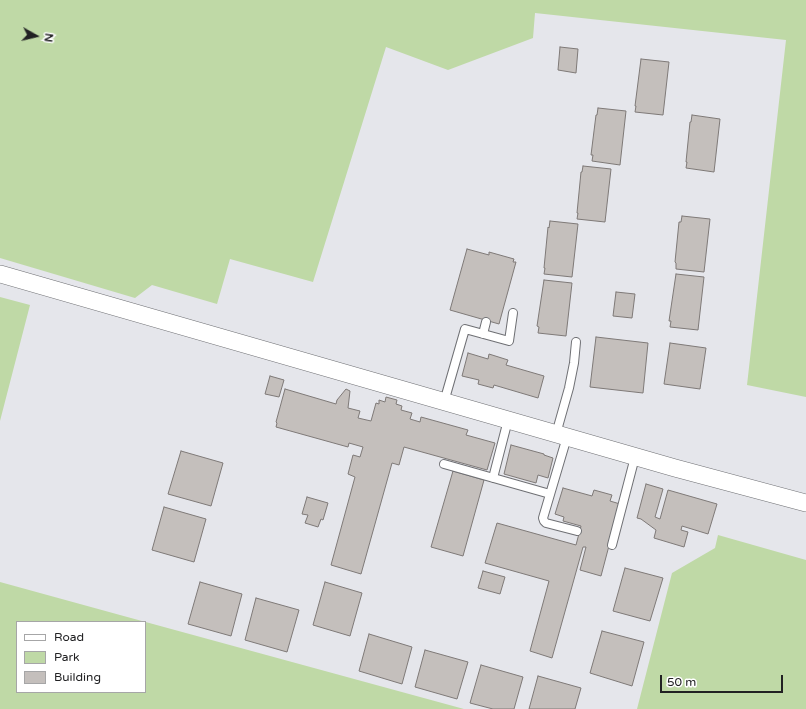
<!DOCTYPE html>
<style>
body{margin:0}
#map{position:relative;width:806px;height:709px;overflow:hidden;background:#e5e6eb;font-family:"Varela Round",sans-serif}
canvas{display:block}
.legend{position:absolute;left:16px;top:621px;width:130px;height:72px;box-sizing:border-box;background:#fff;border:1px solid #a6a6a7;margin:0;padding:5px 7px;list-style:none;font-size:12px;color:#212123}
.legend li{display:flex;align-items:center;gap:8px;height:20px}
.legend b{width:20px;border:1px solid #a6a6a7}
.north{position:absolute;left:16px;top:16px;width:40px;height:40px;-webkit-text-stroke:3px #fff;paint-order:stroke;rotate:98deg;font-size:11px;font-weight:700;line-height:16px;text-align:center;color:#212123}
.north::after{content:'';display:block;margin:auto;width:14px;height:18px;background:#212123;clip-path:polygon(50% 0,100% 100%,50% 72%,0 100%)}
.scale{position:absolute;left:660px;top:675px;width:123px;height:18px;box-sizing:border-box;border:2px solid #212123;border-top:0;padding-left:5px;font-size:12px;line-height:14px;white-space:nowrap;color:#212123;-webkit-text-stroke:3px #fff;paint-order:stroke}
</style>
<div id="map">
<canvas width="806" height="709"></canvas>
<ul class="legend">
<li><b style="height:5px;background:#fff"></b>Road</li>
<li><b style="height:11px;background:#bfd9a6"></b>Park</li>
<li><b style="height:11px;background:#c4bfbc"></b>Building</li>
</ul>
<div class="north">N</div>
<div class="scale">50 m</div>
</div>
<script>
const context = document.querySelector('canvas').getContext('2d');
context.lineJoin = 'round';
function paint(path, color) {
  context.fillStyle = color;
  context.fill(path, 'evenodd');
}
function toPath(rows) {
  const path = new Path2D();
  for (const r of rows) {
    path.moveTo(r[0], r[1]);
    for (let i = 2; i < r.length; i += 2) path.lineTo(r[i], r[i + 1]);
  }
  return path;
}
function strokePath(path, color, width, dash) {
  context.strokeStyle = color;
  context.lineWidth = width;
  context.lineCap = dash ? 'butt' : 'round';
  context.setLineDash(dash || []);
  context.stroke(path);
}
paint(toPath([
 [0,0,806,0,806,397,747,385,786,40,535,13,533,38,448,70,386,47,313,282,230,259,217,304,152,285,135,298,0,258],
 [0,297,30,305,0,421],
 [718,535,806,560,806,709,637,709,672,573,715,548],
 [0,582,120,615,464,709,0,709],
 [17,622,145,622,145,692,17,692]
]), '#bfd9a6');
const building = toPath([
 [560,47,578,49,576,73,558,70,560,47],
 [641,59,669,62,663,115,635,112,636,106,635,106,641,59],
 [598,108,626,111,620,165,592,161,593,155,591,155,596,115,597,115,598,108],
 [692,115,720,119,714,172,686,168,687,162,686,162,690,122,691,122,692,115],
 [583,166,611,169,605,222,577,219,578,213,577,213,581,172,582,172,583,166],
 [682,216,710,219,704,272,676,269,676,263,675,262,679,222,681,222,682,216],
 [550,221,578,224,572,277,544,274,545,268,544,268,548,227,549,228,550,221],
 [467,249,489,255,489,252,514,259,513,262,516,262,499,324,450,310,467,249],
 [676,274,704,277,698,330,670,327,671,321,669,321,676,274],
 [544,280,572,283,566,336,538,333,539,327,537,326,544,280],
 [616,292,635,294,632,318,613,316,616,292],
 [596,337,648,343,643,393,590,387,596,337],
 [670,343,706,348,700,389,664,384,670,343],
 [468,353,488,359,489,354,508,360,506,365,544,376,538,398,494,385,493,388,478,384,479,380,462,376,468,353],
 [270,376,284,380,279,397,265,394,270,376],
 [285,389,336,404,337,400,346,389,350,391,348,408,360,411,358,418,371,421,376,403,379,404,379,400,385,402,386,397,397,400,396,404,402,406,401,410,412,413,410,419,420,422,421,417,468,430,466,435,495,443,487,470,404,447,399,465,392,463,361,574,331,565,355,477,348,474,353,455,360,457,363,447,349,443,348,447,276,427,277,423,276,422,285,389],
 [511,445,544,454,544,455,553,458,548,478,538,475,536,483,504,474,511,445],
 [181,451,223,463,211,506,168,494,181,451],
 [453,471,484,480,463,556,431,547,453,471],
 [646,484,663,489,655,517,660,519,668,490,717,504,708,534,682,526,681,530,688,532,684,547,654,538,656,530,641,519,637,518,646,484],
 [563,488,592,496,594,490,612,495,610,501,620,504,601,576,580,570,586,547,583,547,552,658,530,651,549,581,485,563,497,523,576,545,581,526,563,521,564,517,555,514,563,488],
 [307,497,328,503,323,520,321,519,318,527,305,523,308,515,302,514,307,497],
 [164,507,206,519,194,562,152,550,164,507],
 [625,568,663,578,650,621,613,611,625,568],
 [483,571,505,577,500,594,478,588,483,571],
 [200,582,242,594,231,636,188,624,200,582],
 [325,582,362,593,350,636,313,625,325,582],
 [256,598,299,610,287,652,245,640,256,598],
 [602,631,644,642,632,686,590,673,602,631],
 [369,634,412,647,402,684,359,671,369,634],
 [425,650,468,662,457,699,415,687,425,650],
 [481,665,523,677,514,709,493,709,470,703,481,665],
 [538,676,581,688,575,709,529,709,538,676]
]);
paint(building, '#c4bfbc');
strokePath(building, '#7e7977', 1);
const lane = toPath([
 [483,334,486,322],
 [444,402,465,329,509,341,513,313],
 [556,434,569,388,574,363,576,342],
 [567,437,543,518,544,521,546,523,577,531],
 [444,464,550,494],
 [493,478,508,420],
 [612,545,635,457]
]);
const street = toPath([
 [0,274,675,468,806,503]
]);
strokePath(lane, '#6f7074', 10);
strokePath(street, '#6f7074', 18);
strokePath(lane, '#fff', 8);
strokePath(street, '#fff', 17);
</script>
